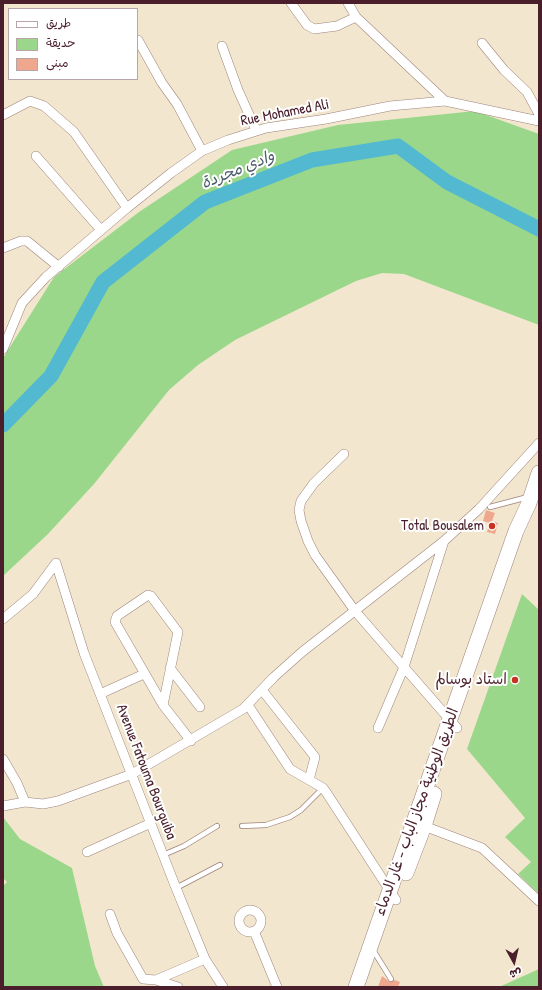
<!DOCTYPE html>
<meta charset="utf-8">
<style>
body{margin:0}
#map{position:relative;width:542px;height:990px;overflow:hidden;background:#f2e7ce;font-family:"Patrick Hand","Playpen Sans Arabic",sans-serif}
canvas{display:block}
.frame{position:absolute;inset:0;border:4px solid #4a1f2b;pointer-events:none}
.legend{position:absolute;left:8px;top:8px;width:130px;height:72px;box-sizing:border-box;background:#fff;border:1px solid #b7a5aa;margin:0;padding:5px 7px;list-style:none;font-size:12px;color:#4a1f2b}
.legend li{display:flex;align-items:center;gap:8px;height:20px}
.legend b{width:20px;border:1px solid #b7a5aa}
.north{position:absolute;left:494px;top:942px;width:40px;height:40px;-webkit-text-stroke:3px #fff;paint-order:stroke;rotate:172deg;font-size:11px;font-weight:700;line-height:16px;text-align:center;color:#4a1f2b}
.north::after{content:'';display:block;margin:auto;width:14px;height:18px;background:#4a1f2b;clip-path:polygon(50% 0,100% 100%,50% 72%,0 100%)}
</style>
<div id="map">
<canvas width="542" height="990"></canvas>
<div class="frame"></div>
<ul class="legend">
<li><b style="height:5px;background:#fff"></b>طريق</li>
<li><b style="height:11px;background:#9bd78b"></b>حديقة</li>
<li><b style="height:11px;background:#efa88e"></b>مبنى</li>
</ul>
<div class="north">ش</div>
</div>
<script>
const context = document.querySelector('canvas').getContext('2d');
context.lineJoin = 'round';
function paint(path, color) {
  context.fillStyle = color;
  context.fill(path, 'evenodd');
}
function toPath(rows) {
  const path = new Path2D();
  for (const r of rows) {
    if (r.length === 3) {
      path.moveTo(r[0] + r[2], r[1]);
      path.arc(r[0], r[1], r[2], 0, 2 * Math.PI);
      continue;
    }
    path.moveTo(r[0], r[1]);
    for (let i = 2; i < r.length; i += 2) path.lineTo(r[i], r[i + 1]);
  }
  return path;
}
function strokePath(path, color, width, dash) {
  context.strokeStyle = color;
  context.lineWidth = width;
  context.lineCap = dash ? 'butt' : 'round';
  context.setLineDash(dash || []);
  context.stroke(path);
}
function drawText(font, color, halo, rows, align = 'center') {
  context.font = font + ' "Patrick Hand","Playpen Sans Arabic",sans-serif';
  context.lineWidth = 4;
  context.setLineDash([]);
  context.textBaseline = 'middle';
  context.strokeStyle = halo;
  context.fillStyle = color;
  for (const [text, x, y, turn = 0] of rows) {
    context.save();
    context.translate(x, y);
    context.rotate((+turn || 0) * Math.PI / 180);
    context.textAlign = isNaN(turn) ? turn : align;
    if (halo) context.strokeText(text, 0, 0);
    context.fillText(text, 0, 0);
    context.restore();
  }
}
paint(toPath([
 [475,111,539,134,539,325,404,274,382,273,356,281,235,340,198,365,169,390,94,484,48,534,3,576,3,358,54,277,139,212,232,150,338,125],
 [522,594,539,610,539,894,518,874,531,862,505,837,525,818,467,749],
 [3,817,20,839,72,868,95,966,104,987,3,987,3,886,7,882,3,878],
 [539,969,539,987,499,987]
]), '#9bd78b');
strokePath(toPath([
 [3,425,51,376,103,282,205,202,312,160,398,146,447,182,539,229]
]), '#52b9d0', 15);
paint(toPath([
 [486,510,495,513,492,521,498,523,495,534,487,532,490,523,483,521],
 [382,976,390,982,395,980,400,982,398,987,378,987]
]), '#efa88e');
const service = toPath([
 [490,507,528,497],
 [242,826,266,825,290,817,301,810,323,788],
 [163,855,184,846,217,826],
 [176,888,220,865],
 [373,950,391,979]
]);
const minor = toPath([
 [291,3,307,25,314,29,337,26,356,17],
 [348,3,356,17,445,101],
 [138,40,162,83,177,104,202,151],
 [482,43,504,70,527,92,539,114],
 [222,46,238,90,256,130],
 [3,115,30,101,44,106,74,132,127,208],
 [36,156,101,230],
 [3,248,21,241,27,241,59,267],
 [3,349,22,303,46,277,127,208,171,173,202,151,228,140,266,128,326,119,390,106,445,101,539,121],
 [344,454,314,483,301,501,299,510,301,521,308,541,315,555,355,611,457,728],
 [56,563,84,653,176,888,205,959,223,987],
 [3,619,33,594,56,563],
 [170,668,200,707],
 [262,690,315,757,309,780],
 [100,694,144,674],
 [163,705,178,632,151,596,148,595,117,616,115,622,163,705,191,741],
 [248,705,290,769,323,788,326,792,396,900],
 [378,728,404,667,444,541],
 [3,759,17,783,25,802],
 [3,806,25,802,43,804,58,801,132,774,243,709,274,677,302,652,444,541,479,509,539,443],
 [424,826,482,848,539,901],
 [87,852,151,823],
 [250,921,11],
 [110,914,117,933,143,979,156,980,178,987],
 [254,931,277,987],
 [156,980,205,959]
]);
const primary = toPath([
 [406,873,424,826,434,794],
 [356,987,516,531,529,503,539,473]
]);
strokePath(service, '#9e837c', 6);
strokePath(minor, '#9e837c', 10);
strokePath(primary, '#9e837c', 16);
strokePath(service, '#fff', 4.5);
strokePath(minor, '#fff', 9);
strokePath(primary, '#fff', 15);
for (const [x, y, r, color] of [
 [492,526,4,"#c8321e"],
 [515,680,4,"#c8321e"]
]) {
  const dot = new Path2D();
  dot.arc(x, y, r, 0, 2 * Math.PI);
  context.fillStyle = color;
  context.fill(dot);
  strokePath(dot, '#fff', 1.5);
}
drawText('15px', '#4a1f2b', '#fff', [
 ["Rue Mohamed Ali",285,113,-11],
 ["Avenue Fatouma Bourguiba",146,772,69],
 ["الطريق الوطنية مجاز الباب - غار الدماء",417,812,-70]
]);
drawText('15px', '#4a1f2b', '#fff', [
 ["Total Bousalem",484,526],
 ["استاد بوسالم",507,680]
], 'right');
drawText('italic 16px', '#4d5d6d', '#fff', [
 ["وادي مجردة",238,170,-22]
]);
</script>
